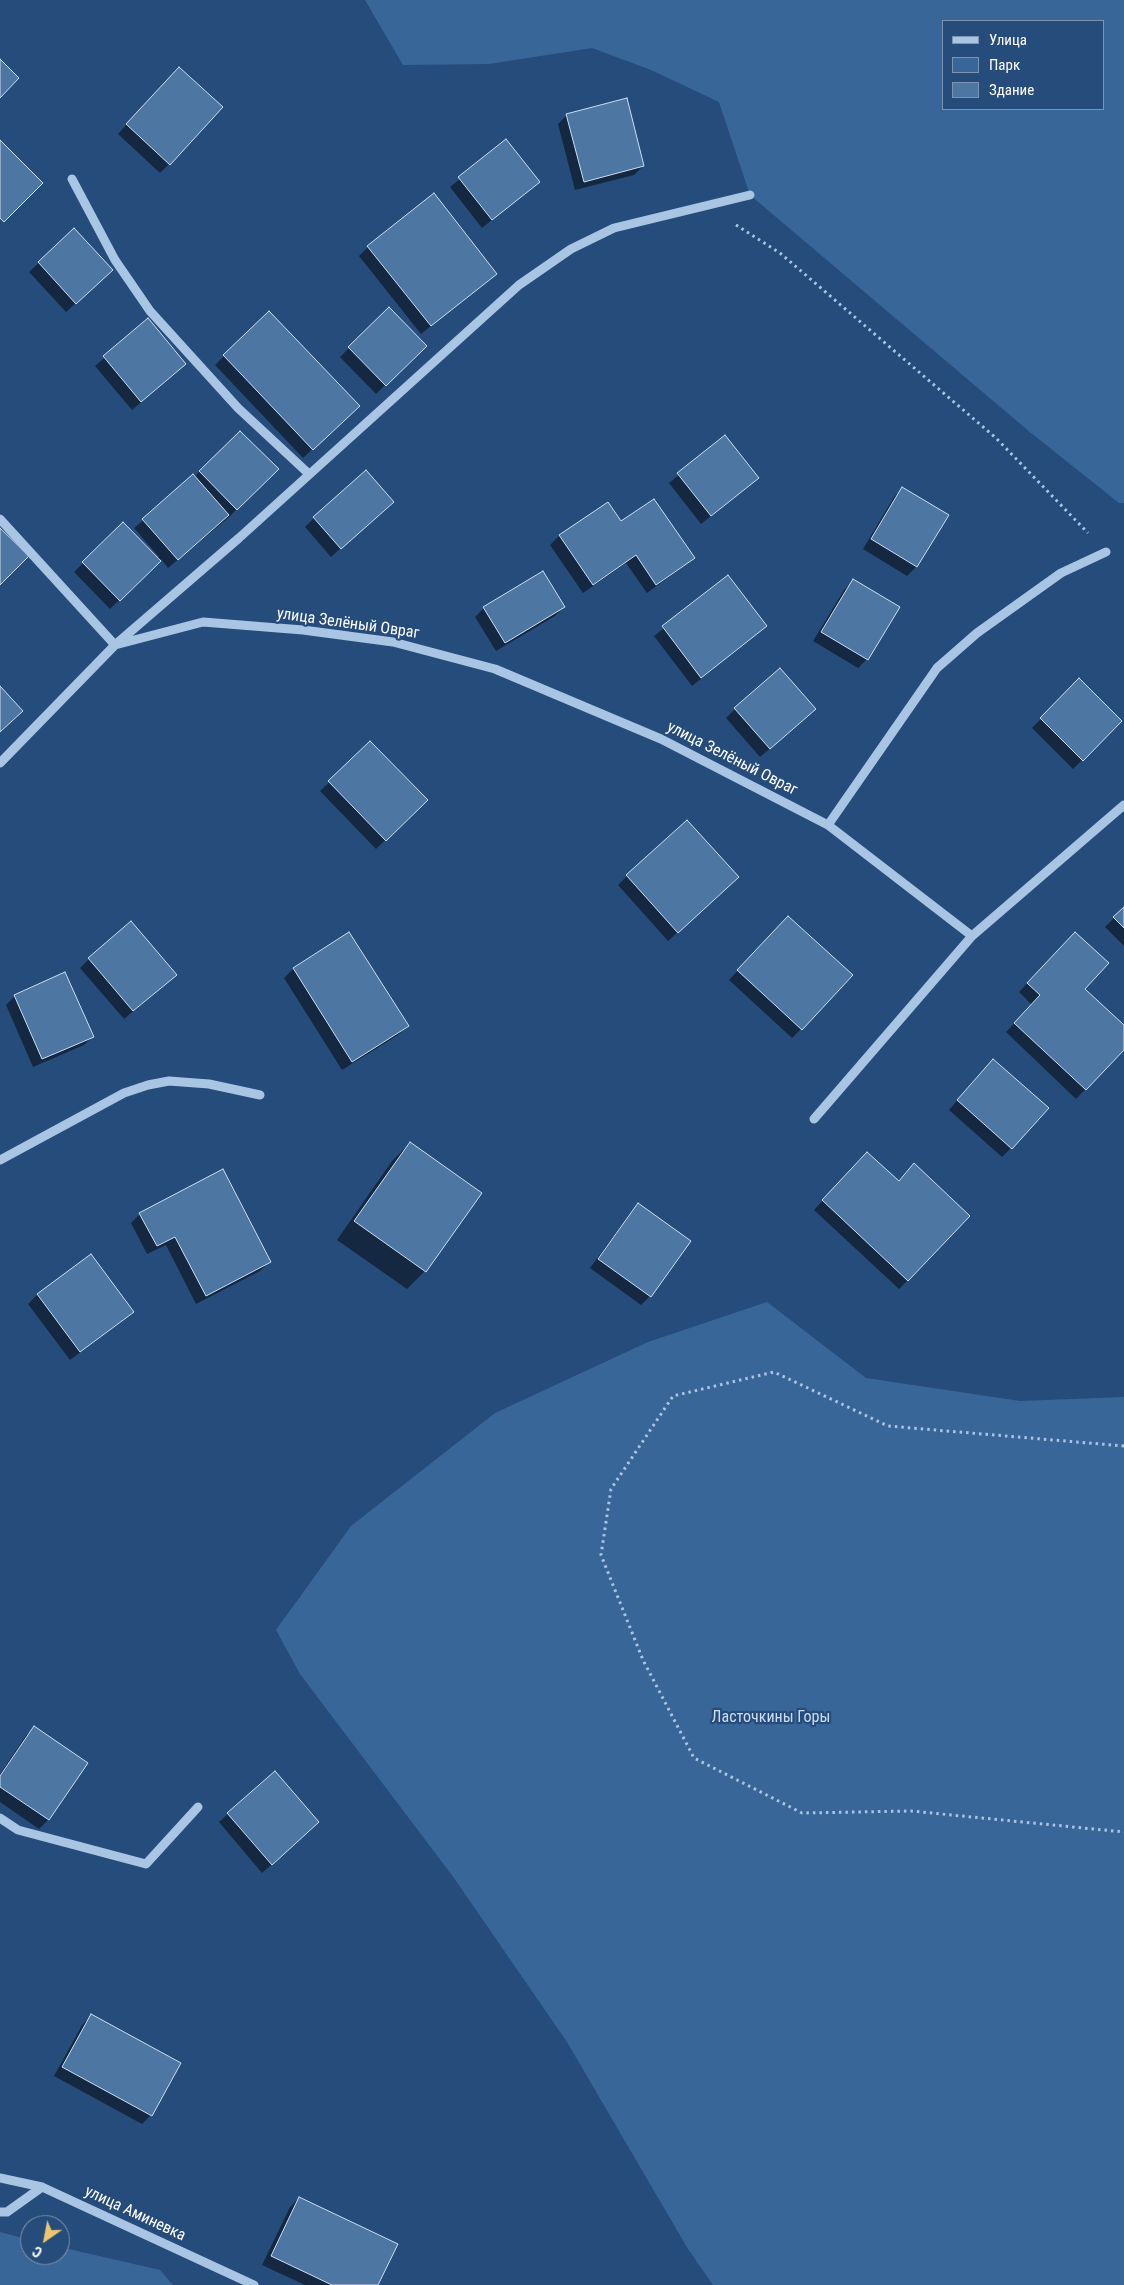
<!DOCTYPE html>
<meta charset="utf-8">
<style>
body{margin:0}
#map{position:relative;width:1124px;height:2285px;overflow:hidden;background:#264c7b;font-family:"Roboto Condensed",sans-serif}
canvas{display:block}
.legend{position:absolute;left:942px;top:20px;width:162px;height:90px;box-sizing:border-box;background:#264c7b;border:1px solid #7d94b0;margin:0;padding:6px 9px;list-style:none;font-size:15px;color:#fff}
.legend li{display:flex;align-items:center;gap:10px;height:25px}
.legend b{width:25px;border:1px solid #7d94b0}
.north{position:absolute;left:20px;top:2215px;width:50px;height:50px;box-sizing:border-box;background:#264c7b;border:1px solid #7d94b0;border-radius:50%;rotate:213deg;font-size:14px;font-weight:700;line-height:20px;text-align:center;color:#fff}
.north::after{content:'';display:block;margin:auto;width:18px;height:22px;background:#edc66e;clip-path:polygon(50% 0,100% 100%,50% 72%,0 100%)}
</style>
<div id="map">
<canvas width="1124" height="2285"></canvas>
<ul class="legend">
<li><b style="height:6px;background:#a9c5e4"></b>Улица</li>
<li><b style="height:14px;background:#396698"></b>Парк</li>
<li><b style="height:14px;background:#4e76a3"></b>Здание</li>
</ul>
<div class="north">С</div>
</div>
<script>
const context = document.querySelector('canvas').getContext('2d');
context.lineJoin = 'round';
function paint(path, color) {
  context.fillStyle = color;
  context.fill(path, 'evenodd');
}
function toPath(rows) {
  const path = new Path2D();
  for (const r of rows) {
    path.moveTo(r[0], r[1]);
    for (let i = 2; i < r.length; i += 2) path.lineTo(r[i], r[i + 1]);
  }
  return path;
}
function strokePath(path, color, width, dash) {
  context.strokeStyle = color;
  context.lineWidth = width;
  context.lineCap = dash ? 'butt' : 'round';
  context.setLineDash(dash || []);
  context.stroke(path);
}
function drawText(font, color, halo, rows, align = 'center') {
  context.font = font + ' "Roboto Condensed",sans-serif';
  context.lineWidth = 4.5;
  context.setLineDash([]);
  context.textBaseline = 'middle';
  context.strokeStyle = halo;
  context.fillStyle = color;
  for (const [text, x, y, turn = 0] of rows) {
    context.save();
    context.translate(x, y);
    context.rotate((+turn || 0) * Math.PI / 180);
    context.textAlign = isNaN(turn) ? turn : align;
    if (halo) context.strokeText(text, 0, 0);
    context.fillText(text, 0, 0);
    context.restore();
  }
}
paint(toPath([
 [365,0,1124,0,1124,503,1119,503,1031,433,750,195,719,102,651,70,592,48,489,64,403,65],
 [943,21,1103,21,1103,109,943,109],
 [767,1302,866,1378,1020,1401,1124,1397,1124,2285,713,2285,688,2249,567,2042,454,1878,300,1674,276,1630,351,1526,495,1413,648,1342],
 [0,2232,30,2240,30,2255,60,2255,60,2247,160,2270,173,2285,0,2285]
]), '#396698');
paint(toPath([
 [170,77,169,164,160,173,118,134],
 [567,115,643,166,634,175,575,190,558,124],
 [506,141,538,182,482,228,450,187],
 [74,230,102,279,66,312,29,272],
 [368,247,495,274,421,334,359,256],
 [389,308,425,346,376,394,340,357],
 [148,320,185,364,132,410,95,366],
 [224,356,349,415,303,458,215,365],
 [240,432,277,469,228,518,168,568,161,559,110,609,74,572,123,524,157,558,159,557,134,528,194,477],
 [725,437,757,478,701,524,669,483],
 [903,488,916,567,907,576,863,549,894,497],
 [392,502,331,557,305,527,314,518],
 [607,503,621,523,693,558,684,566,647,593,626,563,583,593,550,545,559,536],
 [728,577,766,626,692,686,654,636],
 [853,581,867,659,858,668,813,641,844,590],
 [564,607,555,616,496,651,475,617,484,608],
 [1079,680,1121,721,1073,769,1032,728],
 [735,709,806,718,760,757,726,718],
 [370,743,426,800,376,849,320,791],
 [627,876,728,886,668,941,618,885],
 [1124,908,1124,946,1105,927],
 [779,926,801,1029,792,1038,729,980],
 [349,934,407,1026,398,1035,342,1070,284,978,293,969],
 [1066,942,1084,989,1124,1027,1124,1049,1076,1099,1006,1032,1032,1005,1019,992],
 [89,959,166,984,124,1019,80,968],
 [15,996,93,1036,84,1045,33,1067,6,1005],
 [984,1069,1011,1148,1002,1157,949,1110],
 [410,1143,425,1271,407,1289,337,1240,392,1161],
 [858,1162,898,1182,908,1280,899,1289,814,1210],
 [638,1205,650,1296,641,1305,590,1268,630,1214],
 [140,1214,269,1262,260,1271,196,1304,166,1245,147,1254,131,1223],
 [91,1255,133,1312,70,1360,28,1304,37,1295],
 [34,1728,86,1764,48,1820,39,1829,0,1802,0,1774,25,1737],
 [274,1772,309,1831,262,1873,219,1822],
 [91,2016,151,2115,142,2124,54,2076,82,2025],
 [299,2198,377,2285,305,2285,262,2265,290,2207]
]), '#0007');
const building = toPath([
 [0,59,19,78,0,98,0,59],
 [179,67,223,107,170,165,126,124,179,67],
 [627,98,644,166,584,182,566,114,627,98],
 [506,139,540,182,492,220,458,177,506,139],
 [0,140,43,183,4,222,0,218,0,140],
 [434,193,497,274,431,326,367,246,434,193],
 [74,228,113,270,76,304,38,262,74,228],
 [389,307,427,346,386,386,348,347,389,307],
 [269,311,360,406,313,450,223,355,269,311],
 [148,318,186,364,141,402,103,356,148,318],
 [240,431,279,469,237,510,199,471,240,431],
 [725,435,759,478,711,516,677,473,725,435],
 [366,470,394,502,341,549,313,517,366,470],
 [193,474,229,515,178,560,142,519,193,474],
 [902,487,949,515,917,567,871,539,902,487],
 [654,499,695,558,656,585,636,555,593,585,559,535,608,502,621,521,654,499],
 [123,522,161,561,120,601,82,562,123,522],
 [0,528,29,556,0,585,0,528],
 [543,571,565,607,505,643,483,607,543,571],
 [728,575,767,626,701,678,662,626,728,575],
 [853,579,900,607,868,660,821,632,853,579],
 [780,668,816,709,770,749,734,708,780,668],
 [1079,678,1122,721,1083,761,1040,718,1079,678],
 [0,686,23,711,0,732,0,686],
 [370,741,428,800,386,841,328,781,370,741],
 [687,820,739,877,678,933,626,875,687,820],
 [1124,907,1124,928,1113,917,1124,907],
 [788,916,853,975,802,1030,737,970,788,916],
 [131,921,177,975,133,1011,88,958,131,921],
 [349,932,409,1026,352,1062,293,968,349,932],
 [1075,932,1109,963,1085,989,1124,1025,1124,1050,1086,1090,1014,1023,1040,995,1027,983,1075,932],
 [65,972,94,1037,42,1059,14,995,65,972],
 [993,1059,1049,1108,1012,1149,957,1100,993,1059],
 [410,1142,482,1193,426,1272,354,1221,410,1142],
 [867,1152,899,1181,914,1163,970,1216,908,1281,822,1200,867,1152],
 [223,1169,271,1262,206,1296,175,1237,157,1246,139,1213,223,1169],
 [638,1203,691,1241,651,1297,598,1259,638,1203],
 [91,1254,134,1312,80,1352,37,1294,91,1254],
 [34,1726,88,1763,49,1820,0,1787,0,1776,34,1726],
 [275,1771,319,1822,272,1865,227,1813,275,1771],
 [91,2014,181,2063,152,2116,62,2067,91,2014],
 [299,2197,398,2244,378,2285,332,2285,271,2256,299,2197]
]);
paint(building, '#4e76a3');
strokePath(building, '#ccdef3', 1);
strokePath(toPath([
 [736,225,780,253,996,438,1088,533],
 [1124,1446,888,1426,774,1372,673,1396,611,1489,601,1555,643,1660,694,1758,802,1813,911,1811,1124,1832]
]), '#a9c5e4', 3, [2.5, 4]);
strokePath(toPath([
 [72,179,115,260,150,311,238,408,309,474],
 [0,519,115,645,239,538,519,285,571,249,614,228,750,195],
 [0,763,115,645,203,622,303,630,393,642,495,669,661,739,828,825,972,936],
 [828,825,937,668,977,633,1061,573,1106,552],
 [814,1119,972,936,1124,805],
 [0,1160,124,1093,148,1085,169,1081,209,1084,260,1095],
 [0,1818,18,1830,146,1864,198,1807],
 [0,2178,42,2187,254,2285],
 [0,2212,7,2212,42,2187]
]), '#a9c5e4', 9);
drawText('16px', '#fff', '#264c7b', [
 ["улица Зелёный Овраг",348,624,8],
 ["улица Зелёный Овраг",732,759,27],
 ["улица Аминевка",135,2214,25]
]);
drawText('16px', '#ccdef3', '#264c7b', [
 ["Ласточкины Горы",771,1718]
]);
</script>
